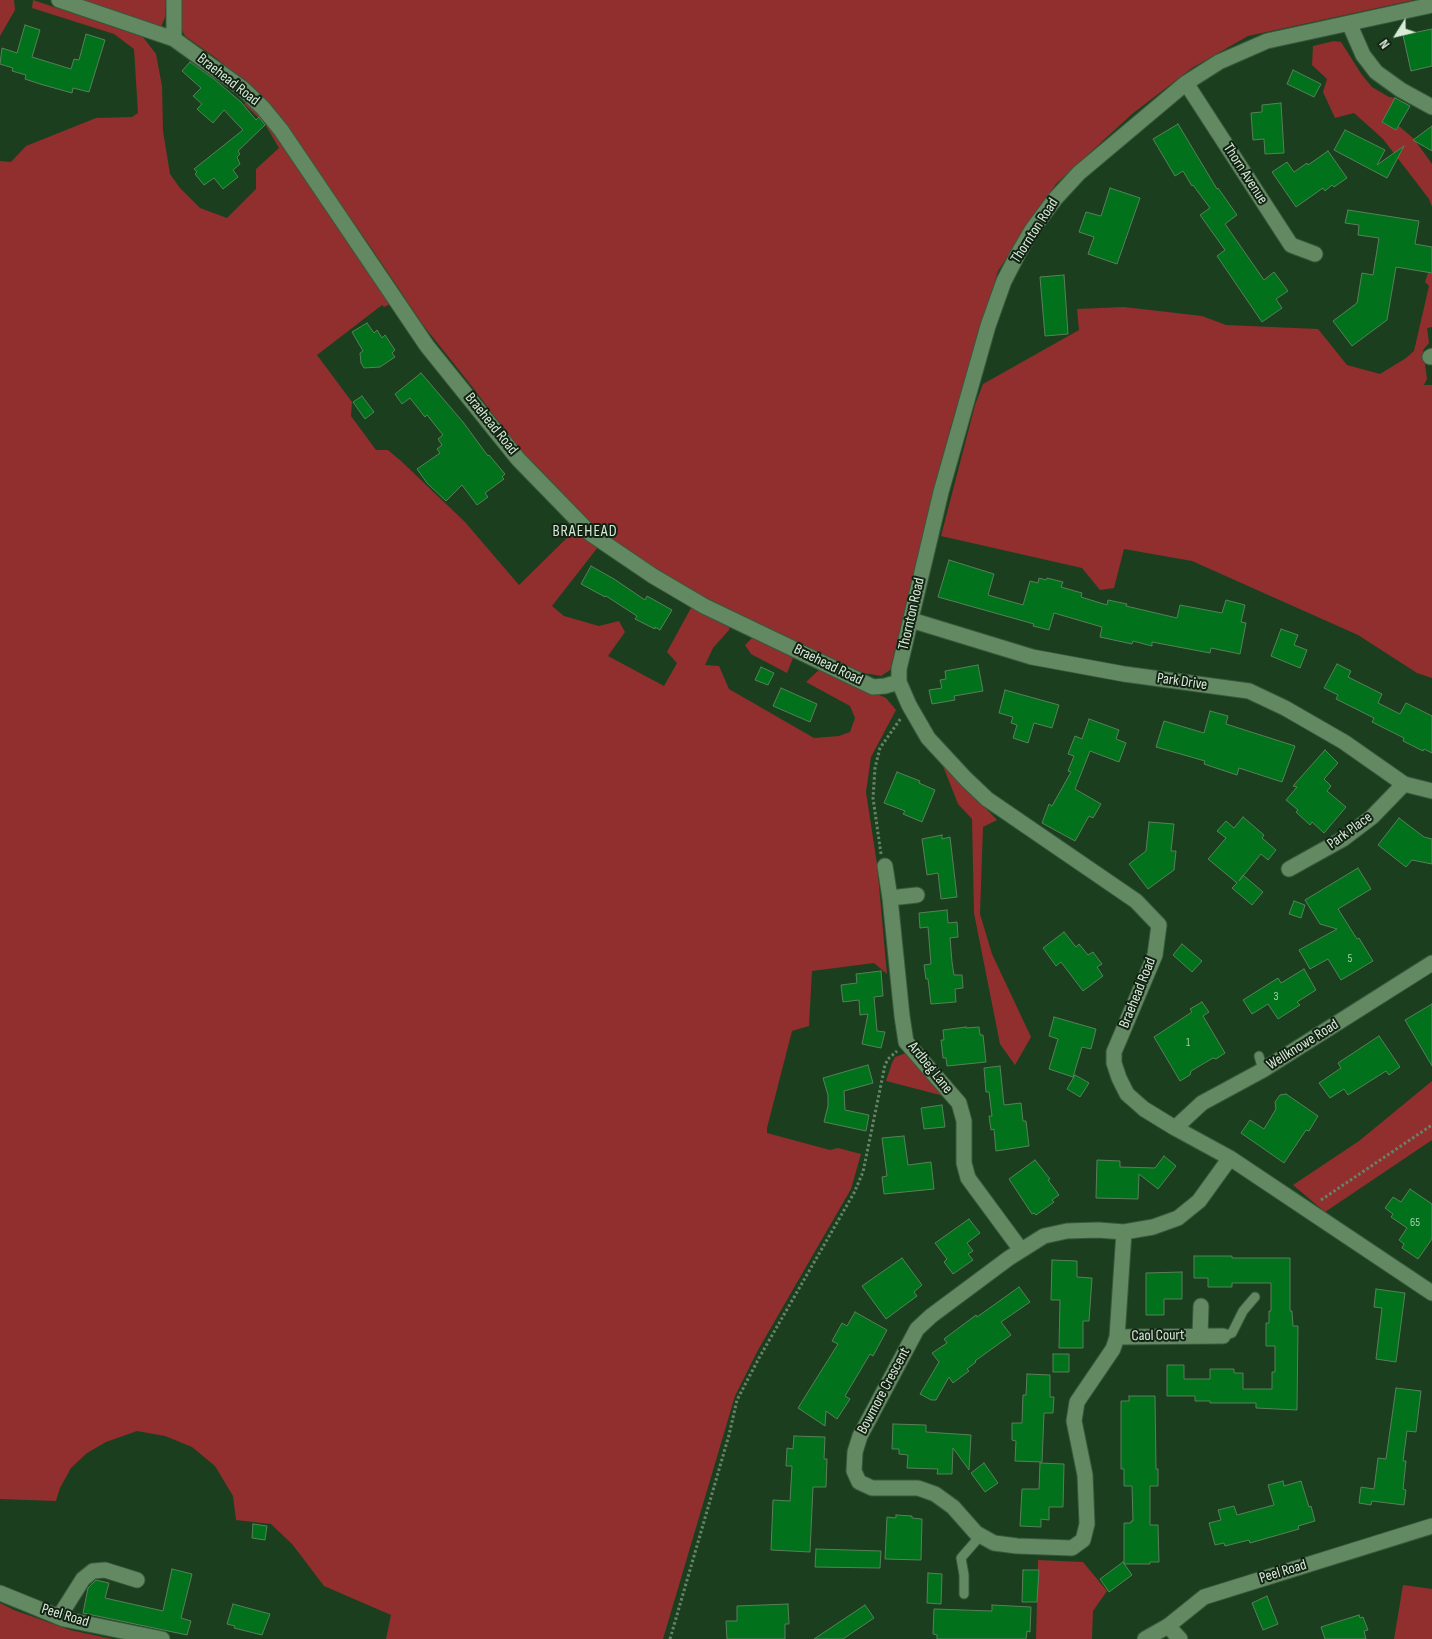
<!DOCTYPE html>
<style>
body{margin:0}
#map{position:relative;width:1432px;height:1639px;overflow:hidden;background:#1b3f1e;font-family:"Sofia Sans Condensed",sans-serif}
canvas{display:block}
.north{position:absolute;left:1372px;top:10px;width:50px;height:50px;-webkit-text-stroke:4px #122213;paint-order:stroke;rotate:234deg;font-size:14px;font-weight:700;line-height:20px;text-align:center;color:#d7ebd7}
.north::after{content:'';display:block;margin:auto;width:18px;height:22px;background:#d7ebd7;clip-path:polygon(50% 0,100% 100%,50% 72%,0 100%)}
</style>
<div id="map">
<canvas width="1432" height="1639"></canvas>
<div class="north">N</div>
</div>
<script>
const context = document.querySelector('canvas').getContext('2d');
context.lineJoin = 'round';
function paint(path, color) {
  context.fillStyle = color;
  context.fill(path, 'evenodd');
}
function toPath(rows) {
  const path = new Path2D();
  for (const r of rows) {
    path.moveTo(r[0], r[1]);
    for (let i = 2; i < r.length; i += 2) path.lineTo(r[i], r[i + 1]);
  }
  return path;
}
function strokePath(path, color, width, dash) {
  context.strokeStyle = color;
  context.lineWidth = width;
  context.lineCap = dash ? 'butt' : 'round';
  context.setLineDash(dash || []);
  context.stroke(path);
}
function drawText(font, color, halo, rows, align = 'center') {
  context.font = font + ' "Sofia Sans Condensed",sans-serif';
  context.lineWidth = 4;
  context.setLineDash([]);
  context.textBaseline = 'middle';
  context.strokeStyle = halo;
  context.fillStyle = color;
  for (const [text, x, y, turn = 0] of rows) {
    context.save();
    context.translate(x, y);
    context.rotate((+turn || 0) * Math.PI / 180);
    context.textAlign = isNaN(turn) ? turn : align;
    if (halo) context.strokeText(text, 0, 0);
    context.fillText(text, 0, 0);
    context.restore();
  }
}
paint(toPath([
 [0,0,14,0,15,10,0,36],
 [33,0,143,37,156,54,162,86,163,131,170,174,180,188,200,208,227,218,256,189,256,169,279,148,265,124,244,104,248,100,268,120,390,304,384,307,382,305,317,355,352,402,351,416,376,450,388,450,401,461,465,522,519,585,576,529,598,547,552,606,564,616,599,626,619,621,625,632,608,656,664,686,677,663,667,652,692,606,730,624,729,630,713,648,705,665,719,666,729,689,814,738,839,736,850,732,855,718,850,706,806,682,820,669,886,698,896,710,871,757,866,792,877,864,887,974,874,963,812,971,809,1026,792,1031,767,1128,767,1133,830,1150,838,1148,861,1154,851,1189,758,1350,735,1396,663,1639,386,1639,391,1615,324,1586,292,1544,271,1524,236,1520,233,1496,215,1466,192,1447,165,1436,137,1431,106,1442,87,1453,71,1468,60,1488,56,1501,0,1499,0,161,11,162,26,146,96,118,132,117,138,113,134,49,114,34,32,8],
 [74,0,166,0,165,17,161,28],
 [181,0,1414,0,1248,36,1192,68,1132,114,1056,184,998,271,951,426,890,670,881,676,858,672,679,586,593,530,516,445,474,389,423,325,372,249,278,115,249,85,216,58,185,36,182,30],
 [1334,41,1341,42,1362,75,1372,87,1389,97,1395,98,1382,122,1396,130,1399,126,1414,139,1432,164,1432,207,1429,199,1383,139,1354,113,1335,118,1323,92,1327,79,1312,65,1313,46],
 [1428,273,1432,273,1432,327,1427,328,1429,343,1423,350,1427,379,1424,385,1432,385,1432,678,1417,673,1358,635,1192,561,1124,549,1114,588,1100,590,1082,568,941,536,975,405,983,384,1079,330,1077,309,1124,307,1202,316,1226,325,1318,329,1347,365,1380,374,1406,358,1414,351,1429,286,1425,282],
 [754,636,793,658,787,673,751,654,745,645],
 [941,761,997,820,983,827,980,914,992,954,1031,1037,1015,1065,1000,1044,974,913,972,819,958,804],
 [906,1053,941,1092,951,1104,940,1095,886,1081,892,1063,895,1057],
 [1432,1081,1432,1140,1325,1212,1293,1185,1359,1141],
 [1038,1560,1083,1562,1107,1591,1093,1611,1092,1639,1036,1639],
 [1403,1585,1432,1589,1432,1639,1394,1639],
 [0,1603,14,1610,70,1630,112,1639,0,1639]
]), '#902f2e');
const building = toPath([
 [25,25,40,30,32,57,71,69,74,59,79,60,86,34,105,40,89,92,73,88,72,93,40,84,25,79,26,75,12,71,13,68,0,64,2,48,17,53,25,25],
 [1432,29,1432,66,1411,71,1403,35,1432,29],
 [190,62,214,79,241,102,256,120,259,117,265,125,238,151,240,154,237,157,240,164,233,170,238,177,223,189,214,178,204,185,195,174,197,172,194,169,243,130,224,110,213,123,197,109,202,104,193,96,201,88,182,71,190,62],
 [1293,70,1321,84,1314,97,1287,84,1293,70],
 [1395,98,1410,106,1396,130,1382,122,1395,98],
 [1281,103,1284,153,1265,154,1264,139,1253,140,1251,113,1262,112,1262,105,1281,103],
 [1178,124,1217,189,1218,188,1237,215,1225,224,1264,280,1274,272,1288,291,1276,299,1282,308,1262,322,1217,256,1225,250,1200,215,1210,208,1193,185,1192,186,1183,171,1175,176,1153,139,1178,124],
 [1432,126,1432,151,1413,140,1432,126],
 [1345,130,1385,150,1377,165,1404,146,1387,178,1334,150,1345,130],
 [1328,151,1347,178,1334,187,1332,185,1325,191,1323,188,1296,207,1272,172,1287,162,1294,172,1307,163,1308,165,1328,151],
 [1110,188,1140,198,1117,264,1088,254,1094,237,1079,232,1086,212,1101,216,1110,188],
 [1348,210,1419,221,1415,244,1432,247,1432,273,1396,267,1387,320,1352,346,1333,321,1357,303,1362,273,1373,275,1379,238,1358,235,1359,225,1345,223,1348,210],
 [1064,275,1068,334,1045,336,1040,277,1064,275],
 [367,323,374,333,377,330,382,338,385,335,395,350,392,353,395,357,380,367,364,368,361,363,360,353,363,351,352,332,367,323],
 [421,373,463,422,488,456,489,455,505,474,502,477,504,479,485,493,488,497,477,505,462,485,446,501,427,483,417,469,440,453,437,449,442,445,438,439,443,435,427,415,425,417,410,398,402,404,395,394,421,373],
 [362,396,374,412,365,419,353,402,362,396],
 [949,560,994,574,988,595,1023,605,1030,581,1038,583,1039,578,1046,580,1047,578,1063,582,1061,587,1082,593,1081,597,1107,605,1108,600,1127,604,1126,606,1177,618,1180,605,1222,613,1226,600,1245,605,1241,622,1246,623,1240,654,1211,648,1210,653,1152,642,1152,646,1133,641,1132,644,1100,637,1102,627,1054,613,1049,630,1033,626,1034,624,938,597,949,560],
 [591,566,614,579,645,600,647,596,672,610,660,630,655,627,655,629,635,619,637,616,606,596,605,597,581,584,591,566],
 [1281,629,1298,635,1294,645,1307,650,1300,668,1271,656,1281,629],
 [1337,664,1351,671,1348,677,1382,694,1378,703,1400,714,1406,703,1432,716,1432,753,1424,749,1423,751,1403,741,1404,738,1372,722,1374,718,1336,699,1338,695,1324,688,1337,664],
 [978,665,983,691,954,696,955,700,932,704,929,690,942,688,940,680,946,679,945,671,978,665],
 [761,667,774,673,768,685,755,680,761,667],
 [781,688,817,704,810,722,773,706,781,688],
 [1005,690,1059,705,1052,728,1034,723,1028,743,1013,738,1017,725,1011,723,1013,717,999,713,1005,690],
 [1210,711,1228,716,1226,724,1295,746,1282,782,1239,768,1237,775,1204,764,1205,761,1156,747,1164,721,1204,733,1210,711],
 [1089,719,1119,730,1116,739,1126,743,1119,762,1090,751,1075,789,1101,804,1093,818,1089,816,1075,841,1042,823,1049,804,1052,806,1071,772,1068,771,1074,756,1068,754,1075,736,1082,739,1089,719],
 [1325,750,1338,763,1324,779,1331,786,1327,791,1346,807,1324,833,1312,822,1310,825,1296,812,1298,810,1286,800,1297,787,1293,786,1325,750],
 [897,772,920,781,919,783,935,790,922,822,903,814,905,811,884,803,897,772],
 [1243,817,1264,835,1262,838,1276,850,1268,860,1261,854,1239,881,1243,875,1263,892,1252,905,1232,888,1237,883,1208,859,1226,838,1217,831,1226,821,1234,828,1243,817],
 [1399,818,1424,837,1432,839,1432,864,1412,860,1406,867,1378,845,1399,818],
 [1149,822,1174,824,1171,851,1176,851,1174,870,1148,889,1129,864,1146,851,1149,822],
 [942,835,942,839,950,837,957,897,941,899,938,873,927,875,922,839,942,835],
 [1358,868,1371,889,1338,909,1357,939,1359,938,1373,961,1341,980,1328,959,1310,969,1299,950,1337,929,1320,924,1305,900,1358,868],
 [1294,901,1305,905,1301,918,1289,914,1294,901],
 [947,910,948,923,957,922,958,937,950,938,952,962,954,975,962,975,963,988,955,989,956,1002,931,1004,928,979,926,979,924,965,931,964,928,927,920,928,919,913,947,910],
 [1064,932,1076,947,1079,944,1088,955,1093,952,1102,964,1097,967,1103,976,1083,991,1061,962,1056,966,1043,948,1064,932],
 [1182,944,1202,961,1192,972,1173,955,1182,944],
 [1304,969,1316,990,1297,1002,1300,1005,1278,1019,1268,1004,1252,1014,1243,1000,1278,978,1281,983,1304,969],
 [881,971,883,996,874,997,877,1031,885,1032,881,1048,862,1044,868,1014,860,1015,859,1000,843,1002,841,985,857,983,856,974,881,971],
 [1202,1002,1209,1012,1203,1016,1225,1053,1216,1059,1213,1058,1191,1071,1190,1075,1180,1081,1154,1037,1192,1012,1190,1009,1202,1002],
 [1432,1004,1432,1066,1405,1020,1432,1004],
 [1054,1017,1096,1029,1091,1049,1082,1047,1073,1077,1049,1069,1058,1039,1049,1036,1054,1017],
 [966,1027,966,1028,979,1027,980,1035,983,1035,986,1062,947,1066,946,1058,943,1058,941,1040,944,1040,943,1030,966,1027],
 [1379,1036,1400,1067,1389,1075,1386,1071,1348,1095,1344,1089,1330,1098,1319,1083,1341,1068,1338,1063,1379,1036],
 [868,1065,873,1083,844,1091,845,1110,869,1115,866,1131,824,1122,828,1106,828,1095,823,1078,868,1065],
 [1000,1066,1004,1105,1021,1103,1023,1121,1026,1121,1029,1146,996,1151,994,1129,991,1130,989,1116,992,1116,989,1092,986,1092,984,1068,1000,1066],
 [1075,1075,1089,1083,1080,1097,1067,1089,1075,1075],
 [1286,1094,1318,1116,1309,1131,1306,1130,1284,1163,1241,1133,1250,1120,1264,1129,1276,1109,1275,1102,1280,1095,1286,1094],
 [942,1105,945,1127,924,1129,921,1108,942,1105],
 [904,1136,908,1165,931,1162,934,1189,884,1194,882,1177,887,1176,882,1138,904,1136],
 [1164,1156,1176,1166,1158,1189,1139,1174,1138,1199,1096,1198,1097,1160,1120,1161,1120,1167,1155,1168,1164,1156],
 [1035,1160,1050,1179,1048,1180,1059,1195,1052,1200,1054,1202,1036,1215,1034,1213,1032,1214,1009,1179,1035,1160],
 [1410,1189,1432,1204,1432,1239,1418,1259,1402,1248,1404,1244,1399,1240,1407,1228,1391,1217,1393,1214,1385,1208,1393,1197,1401,1202,1410,1189],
 [969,1219,980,1233,967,1243,973,1251,968,1254,973,1260,953,1274,944,1262,947,1259,935,1243,969,1219],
 [1194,1256,1232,1256,1232,1258,1290,1258,1290,1311,1292,1311,1293,1326,1298,1326,1297,1410,1256,1408,1256,1403,1210,1403,1210,1401,1195,1401,1195,1396,1167,1396,1167,1365,1184,1365,1184,1379,1210,1379,1210,1369,1234,1369,1234,1373,1243,1373,1243,1389,1272,1389,1272,1372,1275,1372,1275,1346,1266,1346,1266,1323,1269,1323,1269,1311,1271,1311,1271,1283,1232,1283,1232,1287,1208,1287,1208,1278,1194,1278,1194,1256],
 [902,1258,922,1285,914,1292,917,1296,886,1319,862,1286,902,1258],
 [1052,1260,1077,1261,1077,1277,1092,1278,1089,1321,1083,1321,1083,1348,1059,1348,1060,1300,1051,1300,1052,1260],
 [1182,1272,1182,1299,1164,1299,1164,1315,1146,1315,1146,1273,1182,1272],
 [1019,1287,1030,1302,1001,1322,1011,1335,975,1361,976,1362,967,1369,969,1371,953,1383,949,1377,936,1400,931,1400,920,1394,939,1362,932,1353,947,1343,944,1339,976,1315,977,1317,1019,1287],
 [1376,1289,1405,1293,1396,1362,1376,1359,1382,1308,1374,1307,1376,1289],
 [855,1312,887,1330,873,1356,870,1354,845,1396,850,1399,837,1419,826,1411,825,1426,798,1408,838,1344,832,1341,842,1323,847,1326,855,1312],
 [1053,1354,1069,1354,1069,1372,1053,1372,1053,1354],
 [1027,1374,1050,1375,1050,1397,1054,1397,1053,1413,1044,1413,1042,1462,1015,1461,1016,1441,1012,1440,1012,1423,1022,1423,1023,1395,1026,1395,1027,1374],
 [1396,1388,1421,1391,1416,1432,1407,1431,1403,1461,1406,1461,1403,1489,1406,1490,1404,1505,1372,1501,1371,1505,1359,1503,1361,1487,1374,1489,1378,1458,1386,1459,1396,1388],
 [1129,1396,1155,1396,1156,1469,1158,1469,1158,1486,1150,1486,1150,1525,1158,1525,1159,1562,1150,1562,1150,1564,1124,1564,1124,1523,1131,1523,1131,1521,1133,1521,1132,1486,1124,1486,1124,1469,1121,1469,1121,1401,1129,1401,1129,1396],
 [893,1424,926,1425,926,1432,971,1435,969,1470,953,1448,952,1474,937,1474,938,1469,907,1468,908,1455,899,1454,899,1449,892,1449,893,1424],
 [794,1436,825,1437,824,1459,827,1459,826,1487,813,1487,810,1552,771,1550,773,1500,790,1501,792,1466,786,1466,787,1448,793,1449,794,1436],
 [984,1463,998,1483,985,1492,971,1473,984,1463],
 [1040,1463,1064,1464,1063,1507,1049,1507,1049,1520,1041,1519,1041,1527,1020,1526,1022,1489,1039,1489,1040,1463],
 [1283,1481,1284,1486,1301,1481,1309,1507,1311,1506,1315,1521,1298,1526,1299,1529,1250,1543,1249,1540,1225,1546,1224,1543,1215,1545,1209,1523,1221,1520,1218,1510,1234,1506,1237,1515,1274,1505,1268,1485,1283,1481],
 [896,1515,912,1516,912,1518,922,1519,921,1560,885,1559,887,1517,896,1518,896,1515],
 [253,1524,267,1526,265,1540,252,1538,253,1524],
 [816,1549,881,1551,880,1568,815,1567,816,1549],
 [1123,1562,1132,1575,1109,1592,1100,1579,1123,1562],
 [172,1569,192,1574,181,1618,191,1621,187,1635,83,1613,88,1588,96,1580,109,1583,105,1598,163,1611,172,1569],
 [1023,1570,1039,1570,1037,1602,1022,1602,1023,1570],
 [928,1573,942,1574,941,1604,927,1603,928,1573],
 [1267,1596,1278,1624,1263,1630,1252,1603,1267,1596],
 [233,1604,270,1614,262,1635,234,1628,235,1626,227,1624,233,1604],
 [788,1604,789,1624,785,1624,785,1639,727,1639,726,1621,737,1621,737,1606,788,1604],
 [865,1605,874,1618,843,1639,814,1639,865,1605],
 [992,1605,1031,1607,1030,1632,1027,1631,1026,1639,937,1639,937,1635,933,1634,934,1609,992,1611,992,1605],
 [1359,1615,1360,1618,1363,1617,1368,1630,1364,1631,1366,1639,1325,1639,1321,1627,1359,1615]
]);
paint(building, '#01721b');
strokePath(building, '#597f5a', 1);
const service = toPath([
 [1259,1056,1263,1070],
 [1223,1336,1232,1333,1243,1311,1255,1297],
 [964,1594,964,1575,961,1558,981,1535]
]);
const minor = toPath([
 [59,0,174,39,242,88,263,108,281,130,427,346,518,459,591,534,653,576,704,606,873,687,885,686,899,682],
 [1432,5,1267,41,1219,62,1186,83,1079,173,1055,199,1032,230,1018,254,1004,281,988,326,941,492,899,669,899,682,909,705,928,738,966,779,987,799,1136,901,1159,925,1155,955,1114,1052,1114,1063,1119,1078,1127,1094,1144,1109,1175,1128,1230,1158,1432,1293],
 [1349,23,1363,55,1376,72,1401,90,1432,107],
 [174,39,174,0],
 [1186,83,1291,245,1315,254],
 [1430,357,1432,356],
 [911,620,1032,657,1124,674,1249,691,1285,708,1344,742,1404,784,1432,791],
 [885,866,890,898,902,1016,906,1042,959,1103,964,1121,964,1163,968,1178,1021,1250],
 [1289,869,1343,839,1372,817,1404,784],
 [890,898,917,895],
 [1175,1128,1202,1103,1263,1070,1432,963],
 [1124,1232,1117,1337,1113,1349,1077,1402,1074,1421,1085,1475,1087,1524,1083,1540,1072,1548,1017,1546,994,1543,976,1533,953,1507,935,1494,918,1488,872,1488,859,1482,854,1471,855,1452,860,1436,917,1329,931,1316,1009,1258,1044,1236,1067,1231,1098,1230,1124,1232,1153,1227,1178,1218,1199,1201,1230,1158],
 [1200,1336,1201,1306],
 [1117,1337,1223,1336],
 [59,1617,83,1579,93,1571,105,1570,137,1580],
 [1168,1626,1180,1639]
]);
const tertiary = toPath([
 [0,1593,64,1619,162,1639],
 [1145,1639,1168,1626,1204,1597,1432,1526]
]);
strokePath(service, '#39593c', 11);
strokePath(minor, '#39593c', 17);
strokePath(tertiary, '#39593c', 17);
strokePath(toPath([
 [881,854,873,798,875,768,880,748,901,718],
 [1321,1200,1432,1125],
 [670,1639,729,1435,737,1400,759,1358,854,1193,863,1172,885,1065,888,1059,897,1051]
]), '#678468', 3, [2.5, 2.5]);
strokePath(service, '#638963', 9);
strokePath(minor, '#638963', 15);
strokePath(tertiary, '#638963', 15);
drawText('12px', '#a2cda8', null, [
 ["5",1350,959],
 ["3",1276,997],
 ["1",1188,1043],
 ["65",1415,1223]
]);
drawText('15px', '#d7ebd7', '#122213', [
 ["Braehead Road",228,80,38],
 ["Thorn Avenue",1245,174,57],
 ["Thornton Road",1035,231,-57],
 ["Braehead Road",491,424,51],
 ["Thornton Road",912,614,-77],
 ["Braehead Road",828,665,26],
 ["Park Drive",1182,682,8],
 ["Park Place",1350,831,-36],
 ["Braehead Road",1138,993,-68],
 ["Wellknowe Road",1303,1045,-32],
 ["Ardbeg Lane",930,1068,51],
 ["Caol Court",1158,1336,-1],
 ["Bowmore Crescent",884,1391,-62],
 ["Peel Road",1283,1572,-17],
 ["Peel Road",65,1616,17]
]);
context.letterSpacing = '1px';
drawText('16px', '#d7ebd7', '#122213', [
 ["BRAEHEAD",585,532]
]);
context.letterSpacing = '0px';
</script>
